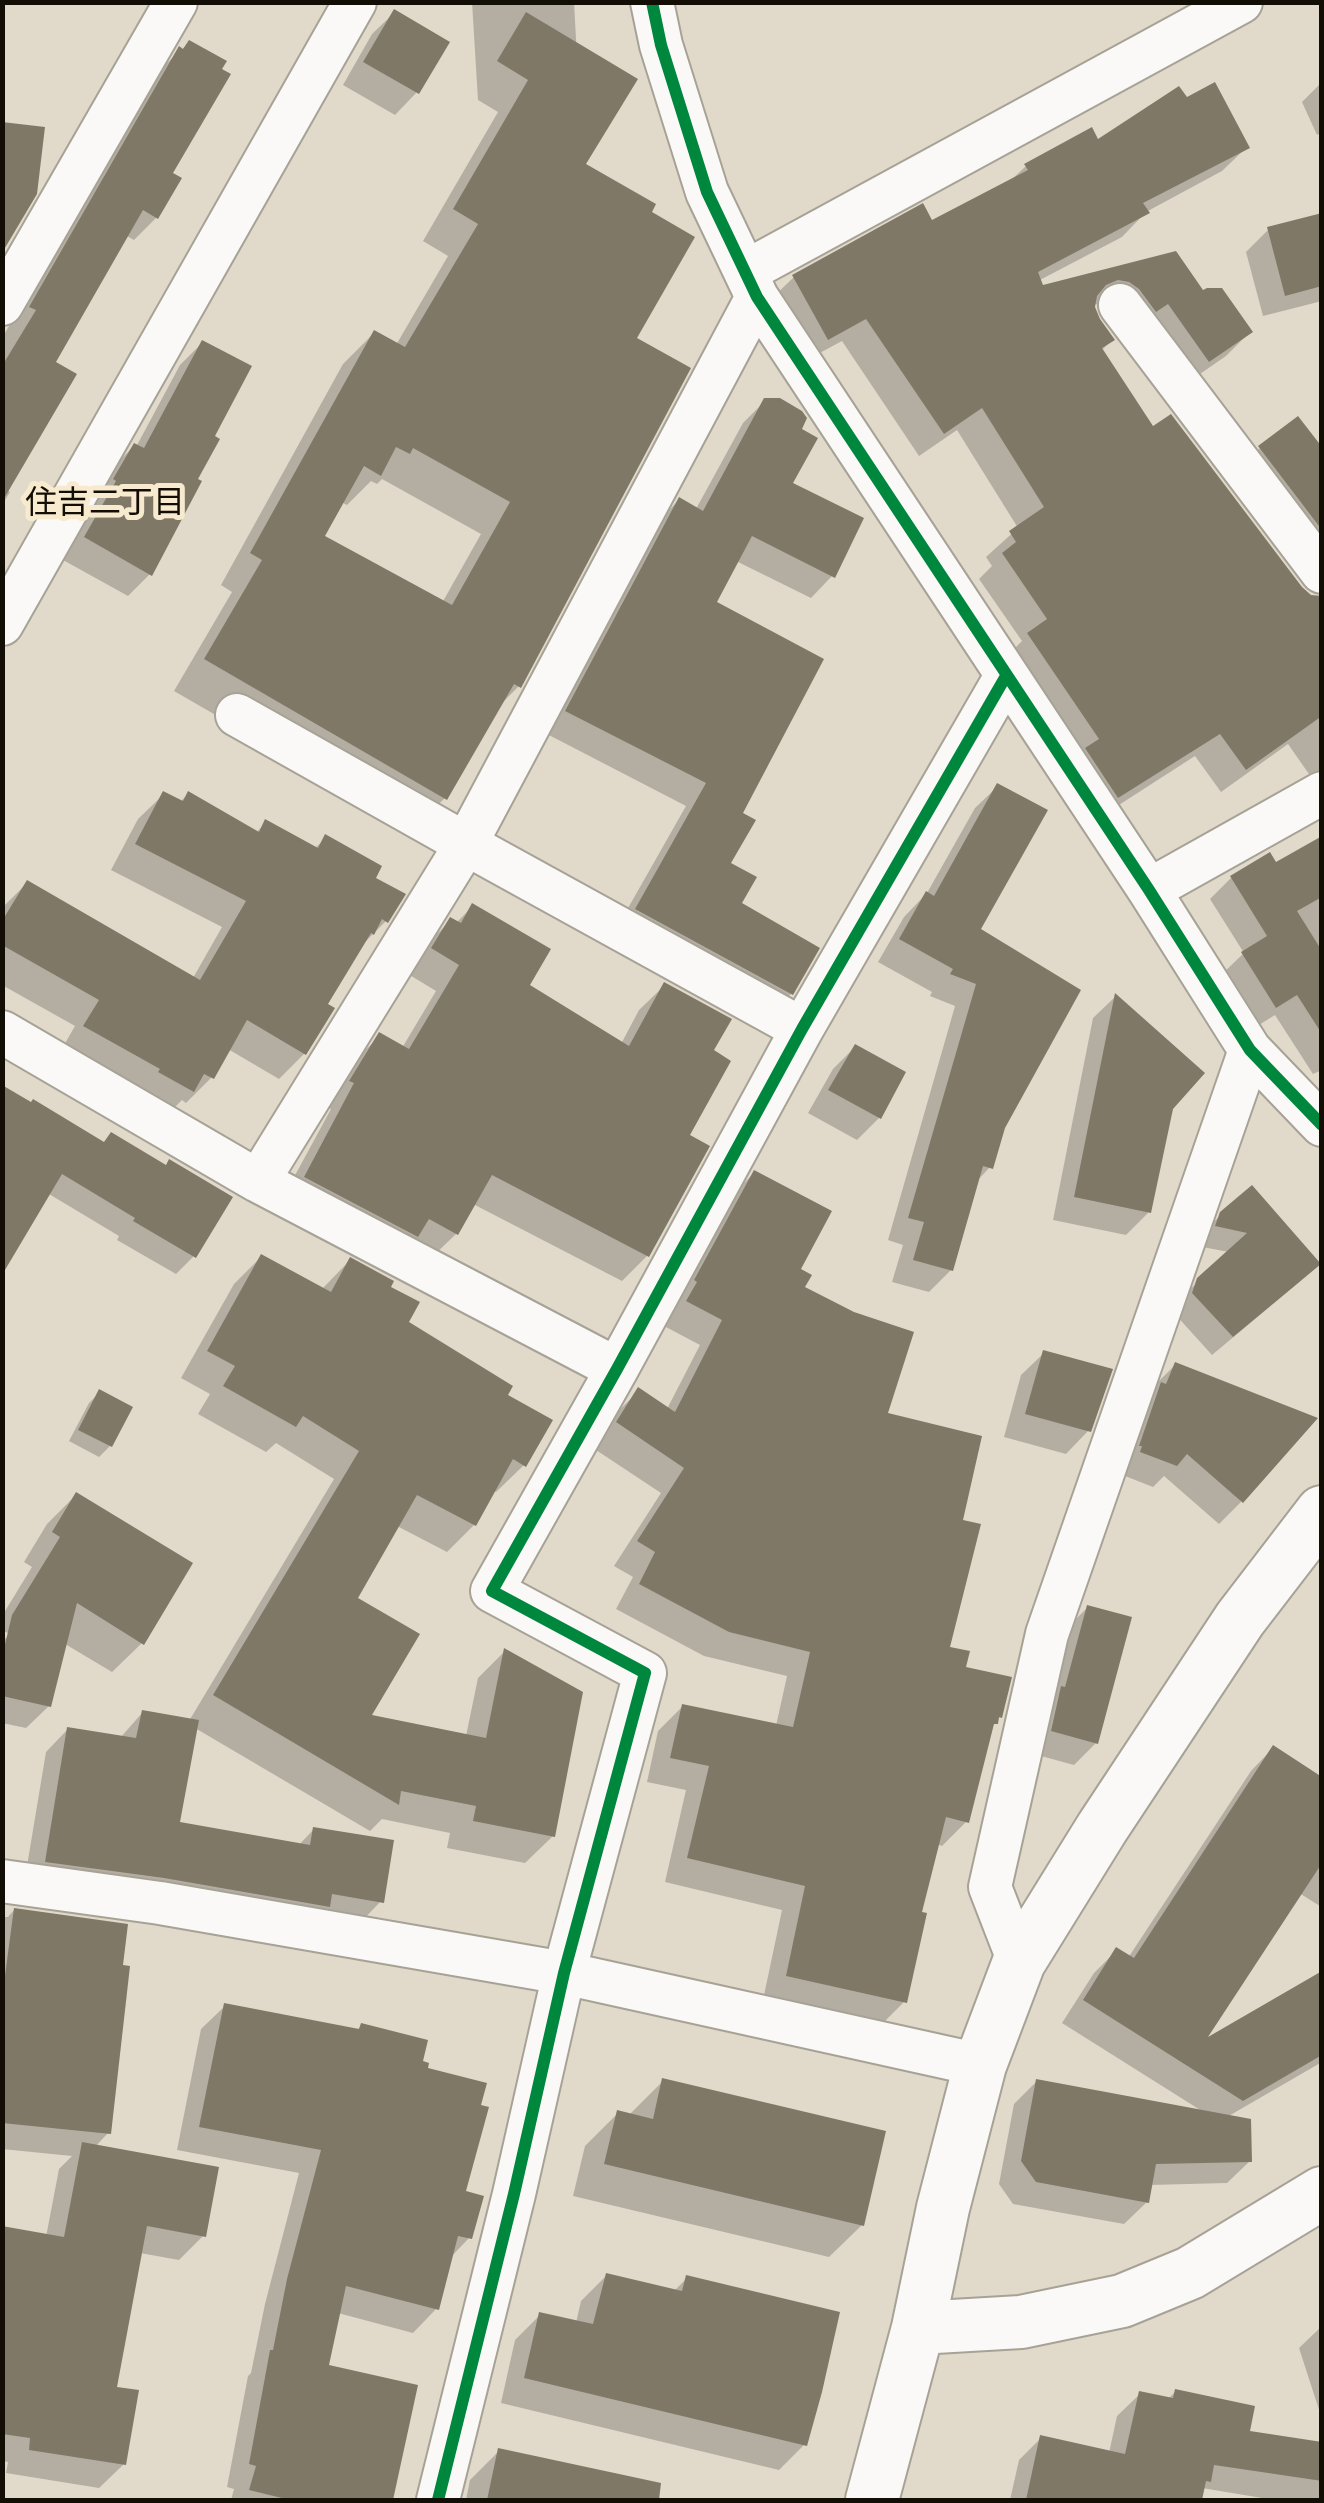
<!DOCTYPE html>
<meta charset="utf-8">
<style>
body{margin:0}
#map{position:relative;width:1324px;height:2503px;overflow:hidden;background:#e1dacb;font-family:"Playfair Display",serif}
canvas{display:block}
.frame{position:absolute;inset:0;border:5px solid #120e05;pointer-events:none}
</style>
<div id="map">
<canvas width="1324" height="2503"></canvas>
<div class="frame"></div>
</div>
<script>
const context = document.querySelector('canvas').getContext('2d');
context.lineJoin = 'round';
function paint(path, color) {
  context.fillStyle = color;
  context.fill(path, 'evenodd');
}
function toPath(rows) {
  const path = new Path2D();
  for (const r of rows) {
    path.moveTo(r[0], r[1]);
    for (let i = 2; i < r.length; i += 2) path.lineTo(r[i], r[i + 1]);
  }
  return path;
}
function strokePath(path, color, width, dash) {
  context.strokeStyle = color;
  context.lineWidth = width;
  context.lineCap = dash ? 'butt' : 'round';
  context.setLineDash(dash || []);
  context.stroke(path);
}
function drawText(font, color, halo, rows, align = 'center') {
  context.font = font + ' "Playfair Display","Noto Sans JP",serif';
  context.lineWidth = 10;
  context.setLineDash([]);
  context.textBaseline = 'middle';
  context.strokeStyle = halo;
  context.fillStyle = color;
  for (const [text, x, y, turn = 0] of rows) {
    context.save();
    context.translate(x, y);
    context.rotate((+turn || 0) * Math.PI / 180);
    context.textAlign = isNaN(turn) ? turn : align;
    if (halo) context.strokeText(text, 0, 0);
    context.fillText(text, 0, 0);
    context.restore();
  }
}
paint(toPath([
 [472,2,574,2,583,165,633,339,519,686,497,708,445,798,413,829,174,691,232,592,221,585,343,364,374,333,396,345,448,256,423,241,498,112,478,100],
 [382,479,481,534,442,603,322,537,341,502,347,505,371,481,377,484],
 [395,12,417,92,395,115,343,85,372,34],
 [189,43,170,174,156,218,134,240,125,235,52,363,7,490,10,492,2,505,2,338,157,72],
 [1322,82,1322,132,1317,135,1302,102],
 [1187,100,1247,147,1222,171,1146,212,1122,237,1038,281,1041,288,1175,254,1203,293,1250,332,1226,356,1184,385,1104,305,1093,304,1093,309,1112,340,1101,351,1152,429,1300,589,1312,598,1322,599,1322,769,1311,777,1288,744,1221,792,1195,756,1094,821,1004,659,1022,641,979,579,992,566,986,557,1018,528,957,430,919,456,842,341,803,362,769,301,794,277,931,223,1010,181,1026,166,1097,142],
 [1322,215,1322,301,1263,316,1246,252,1269,229],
 [202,343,211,437,150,574,128,596,63,560,95,504,92,502,112,468,134,446,136,447,180,365],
 [765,401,798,430,790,484,832,576,811,598,736,561,713,603,740,814,728,863,739,904,817,949,791,994,769,1016,615,931,686,806,545,733,657,522,679,500,696,509,743,423],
 [1260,448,1322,451,1322,589,1236,472],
 [998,786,978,930,1002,1127,990,1167,977,1181,951,1270,929,1292,892,1282,903,1245,888,1240,955,1006,930,996,932,992,878,962,904,917,927,893,975,808],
 [164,794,180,802,188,794,256,833,266,822,314,849,326,838,372,879,386,921,360,947,325,1005,304,1054,279,1079,228,1049,212,1077,186,1103,182,1100,166,1116,60,1052,75,1026,2,985,2,908,27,883,193,978,222,927,111,870,138,819],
 [1322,839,1322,1070,1313,1074,1275,1015,1254,1028,1221,975,1244,953,1210,899,1231,878,1275,865],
 [473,906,526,986,621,1044,639,1010,665,985,710,1051,686,1136,647,1256,622,1281,473,1204,456,1234,430,1259,280,1203,331,1109,326,1107,354,1061,380,1036,402,1048,436,991,408,974,425,946,451,920,456,923],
 [1115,997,1149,1212,1126,1235,1053,1220,1093,1018],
 [855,1047,879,1118,857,1140,808,1113,833,1069],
 [2,1088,194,1256,176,1274,117,1240,119,1236,44,1191],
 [754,1173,798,1270,802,1288,885,1415,960,1522,947,1649,1000,1717,990,1729,967,1821,942,1846,937,1844,919,1914,905,2001,880,2026,763,2000,782,1910,665,1882,686,1790,647,1782,658,1731,683,1706,776,1726,787,1676,704,1656,616,1609,633,1577,614,1566,661,1493,593,1448,614,1415,639,1391,667,1409,700,1345,664,1326,730,1197],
 [1222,1214,1318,1264,1298,1283,1212,1355,1174,1313,1178,1301,1229,1252,1197,1246,1201,1234],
 [261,1257,323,1288,350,1260,387,1288,406,1323,505,1396,524,1465,496,1492,493,1490,474,1525,447,1552,397,1526,355,1599,368,1716,466,1736,478,1678,505,1651,553,1836,525,1863,447,1848,450,1833,382,1819,370,1831,195,1728,177,1824,298,1846,313,1830,381,1901,359,1924,24,1884,46,1752,68,1729,120,1738,143,1712,189,1721,334,1479,276,1443,266,1452,198,1414,210,1394,181,1378,234,1284],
 [1044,1353,1088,1431,1066,1454,1004,1437,1021,1375],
 [1176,1364,1241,1502,1219,1524,1164,1476,1153,1487,1120,1474,1153,1387],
 [100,1392,129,1408,110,1446,99,1457,69,1441,89,1403],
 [76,1495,142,1643,112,1672,55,1638,49,1706,26,1728,2,1723,2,1642,10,1634,2,1630,2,1616,32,1567,24,1562,47,1524],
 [1088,1607,1096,1743,1074,1765,1030,1753,1065,1630],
 [1273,1748,1322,1780,1322,1905,1320,1906,1299,1893,1188,2063,1322,1985,1322,2062,1227,2117,1250,2161,1227,2183,1150,2185,1147,2202,1124,2224,1013,2204,999,2184,1014,2104,1036,2082,1205,2113,1062,2023,1094,1973,1117,1950,1128,1958,1251,1771],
 [14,1910,108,2133,95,2147,203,2236,179,2260,140,2253,114,2389,124,2464,99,2488,6,2473,8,2462,2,2461,2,2229,46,2237,59,2169,72,2156,2,2149,2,1917,8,1917],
 [225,2006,356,2031,361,2026,420,2063,463,2193,469,2238,450,2258,436,2309,413,2333,338,2313,326,2367,415,2387,391,2500,231,2500,234,2489,227,2487,248,2376,251,2373,265,2304,299,2173,177,2150,201,2029],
 [663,2081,862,2225,829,2257,573,2196,585,2146,618,2113,630,2114],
 [606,2276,673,2292,687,2278,804,2445,779,2470,501,2403,515,2340,540,2315,576,2323,581,2301],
 [1322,2326,1322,2419,1299,2348],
 [1176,2391,1247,2433,1322,2445,1322,2500,1274,2500,1202,2488,1200,2500,1010,2500,1019,2460,1041,2438,1109,2453,1117,2416,1140,2394,1168,2399],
 [499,2451,619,2477,614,2500,466,2500,470,2480]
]), '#0003');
paint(toPath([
 [394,9,450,42,419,94,363,62],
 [526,12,638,79,586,164,656,204,652,212,695,237,637,338,691,368,521,688,514,684,447,800,204,659,262,560,250,553,374,330,405,347,478,224,453,209,528,80,497,61],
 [396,447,410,454,413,448,510,502,452,605,325,536,364,466,381,476],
 [189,40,227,61,222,69,231,74,173,173,182,178,158,219,143,210,56,362,77,374,2,502,2,366,36,310,29,307,179,46,183,49],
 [1215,82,1250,148,1143,203,1150,213,1038,272,1043,285,1176,251,1203,290,1207,288,1222,288,1253,332,1209,362,1168,304,1156,312,1139,289,1129,282,1118,280,1106,285,1097,296,1095,307,1100,319,1115,340,1102,348,1153,426,1171,414,1302,587,1311,595,1322,596,1322,716,1246,770,1220,734,1118,798,1085,748,1099,739,1027,633,1047,619,1002,553,1016,542,1009,531,1044,507,982,408,944,434,866,319,828,340,792,275,923,203,932,220,1028,170,1024,164,1092,127,1098,139,1179,86,1187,97],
 [2,122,45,127,37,194,2,253],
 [1322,213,1322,286,1285,296,1267,227],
 [202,340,252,366,215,436,220,439,198,479,202,481,152,576,84,537,116,481,113,479,134,443,144,448],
 [764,398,780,398,802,411,807,418,802,429,818,438,793,483,864,518,835,578,752,536,717,602,824,659,743,813,756,820,731,863,757,877,742,903,820,948,793,995,635,909,706,783,565,711,679,497,703,511],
 [1298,416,1322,447,1322,530,1258,446],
 [997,783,1048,810,981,929,1081,990,1005,1128,993,1169,983,1166,953,1271,913,1260,924,1222,908,1218,976,984,950,974,953,969,899,939,926,891,934,896],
 [163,791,183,801,188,791,259,832,265,819,318,848,325,834,382,866,376,878,406,894,388,923,382,919,374,935,371,933,328,1004,335,1008,306,1055,247,1020,214,1079,204,1074,194,1092,158,1072,160,1069,83,1026,99,1000,2,945,2,921,27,880,200,980,246,901,135,844],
 [1322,836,1322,897,1297,911,1322,951,1322,1034,1297,995,1276,1008,1241,952,1267,936,1230,876,1270,852,1276,862],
 [472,903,551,949,530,985,629,1046,664,982,732,1019,714,1050,731,1061,690,1135,710,1146,649,1257,492,1175,458,1235,429,1219,418,1237,304,1177,354,1083,349,1081,379,1032,409,1049,459,965,431,948,450,917,461,923],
 [1115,993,1205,1073,1173,1109,1151,1213,1074,1197],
 [855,1044,906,1072,881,1119,828,1090],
 [2,1085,31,1102,33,1099,104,1142,111,1132,166,1165,169,1159,233,1197,196,1258,133,1221,135,1218,62,1174,2,1275],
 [754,1170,832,1211,801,1269,812,1275,805,1287,854,1312,914,1332,888,1413,982,1436,963,1520,981,1524,950,1647,970,1651,966,1667,1012,1677,1002,1718,999,1717,998,1724,994,1724,969,1823,946,1817,922,1912,927,1913,907,2003,786,1976,805,1886,687,1858,709,1766,670,1758,682,1704,793,1727,810,1652,729,1632,639,1584,655,1552,637,1541,684,1468,616,1422,638,1387,675,1412,722,1320,686,1301,697,1282,694,1280],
 [1252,1185,1321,1264,1233,1337,1192,1293,1197,1278,1247,1233,1215,1226,1220,1212],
 [261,1254,331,1292,350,1257,394,1281,391,1287,420,1302,409,1322,513,1386,508,1395,553,1420,526,1467,513,1459,476,1526,417,1495,358,1598,420,1634,372,1715,486,1738,504,1648,583,1692,555,1837,473,1821,476,1806,401,1791,399,1805,213,1695,359,1451,303,1416,296,1427,223,1386,235,1366,207,1351],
 [1043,1350,1113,1369,1091,1432,1025,1414],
 [1175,1362,1318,1418,1243,1503,1187,1454,1177,1466,1140,1452,1142,1446,1139,1446,1161,1382,1166,1384],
 [99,1389,133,1407,112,1447,78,1430],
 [76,1492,193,1563,144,1645,77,1603,51,1707,2,1696,2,1657,12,1615,60,1537,52,1532],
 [1087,1605,1132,1617,1098,1744,1051,1731,1061,1686,1065,1687],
 [142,1710,199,1720,180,1822,310,1845,313,1827,394,1840,384,1903,332,1894,330,1907,164,1878,45,1862,67,1727,136,1738],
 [1273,1745,1322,1777,1322,1863,1208,2037,1322,1971,1322,2055,1243,2101,1083,2000,1116,1947,1134,1958],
 [14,1908,128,1924,123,1965,130,1966,111,2134,2,2123,2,1998],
 [224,2003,359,2029,361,2023,428,2040,423,2061,429,2063,428,2068,487,2083,481,2105,489,2107,466,2191,484,2196,472,2239,458,2236,439,2310,346,2286,329,2365,418,2385,393,2500,290,2500,249,2490,256,2466,249,2464,270,2350,273,2350,287,2279,321,2150,199,2127],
 [662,2078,886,2131,864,2226,604,2164,617,2110,653,2119],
 [1036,2079,1251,2119,1252,2162,1156,2164,1149,2203,1036,2182,1021,2161],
 [82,2142,219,2167,206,2237,147,2226,117,2387,139,2390,126,2465,29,2450,30,2438,2,2434,2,2226,64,2237],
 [606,2273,682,2291,686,2275,840,2312,822,2392,807,2446,524,2378,539,2312,593,2324],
 [1175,2389,1255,2406,1250,2431,1322,2442,1322,2481,1214,2465,1211,2482,1206,2481,1202,2500,1026,2500,1040,2435,1125,2454,1139,2391,1173,2398],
 [498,2448,661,2483,659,2500,487,2500]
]), '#7f7867');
const minor = toPath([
 [652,2,661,45,707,192,757,297,1149,890,1250,1050,1322,1125],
 [745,272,1241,2],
 [2,304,176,2],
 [1120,305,1322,572],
 [2,624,355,2],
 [237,715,466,844,802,1029],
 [1149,890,1322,793],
 [2,1032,258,1181,617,1369],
 [258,1181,466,844,757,297],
 [2,1881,160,1903,564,1973,980,2065],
 [1019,1962,990,1887,1047,1634,1250,1050],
 [438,2500,514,2194,564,1973,645,1673,492,1591,617,1369,802,1029,1006,676]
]);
const tertiary = toPath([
 [918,2328,1021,2322,1122,2301,1190,2273,1322,2193],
 [872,2500,918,2328,943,2208,980,2065,1019,1962,1102,1828,1240,1619,1322,1512]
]);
strokePath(minor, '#a7a296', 46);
strokePath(tertiary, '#a7a296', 56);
strokePath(minor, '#faf9f7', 42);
strokePath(tertiary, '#faf9f7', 52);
strokePath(toPath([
 [652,2,661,45,707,192,757,297,1149,890,1250,1050,1322,1125],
 [438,2500,514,2194,564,1973,645,1673,492,1591,617,1369,802,1029,1006,676]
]), '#00873e', 12);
drawText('32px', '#120e05', '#f8eace', [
 ["住吉二丁目",105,503]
]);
</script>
